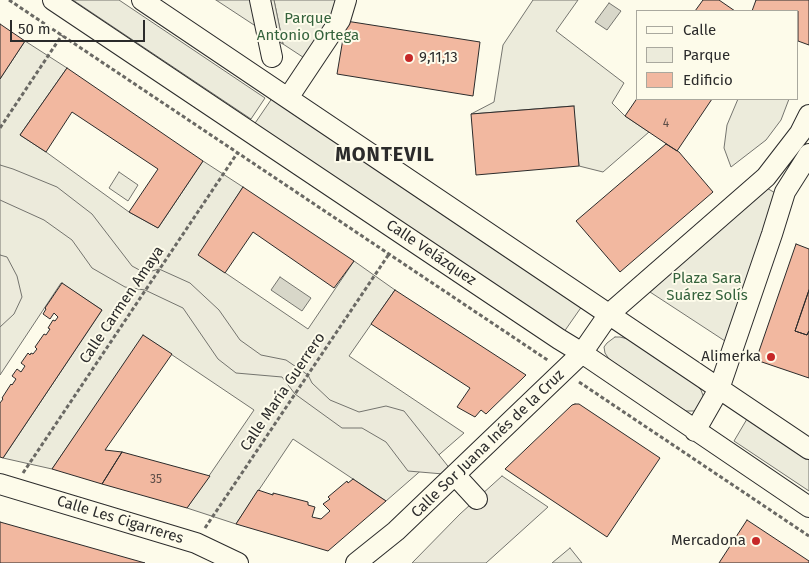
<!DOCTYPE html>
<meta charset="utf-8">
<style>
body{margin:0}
#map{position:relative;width:809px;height:563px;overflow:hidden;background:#fdfbea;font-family:"Fira Sans",sans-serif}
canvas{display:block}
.legend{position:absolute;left:636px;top:10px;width:162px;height:90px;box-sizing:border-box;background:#fdfbea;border:1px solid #a9a89e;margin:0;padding:6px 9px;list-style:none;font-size:15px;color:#2b2b2b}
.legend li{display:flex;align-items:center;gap:10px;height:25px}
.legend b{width:25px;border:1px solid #a9a89e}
.scale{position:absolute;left:10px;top:20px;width:135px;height:22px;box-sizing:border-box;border:2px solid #2b2b2b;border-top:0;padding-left:6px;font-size:15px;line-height:18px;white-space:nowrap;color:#2b2b2b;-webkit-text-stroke:4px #fdfbea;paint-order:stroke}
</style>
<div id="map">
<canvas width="809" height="563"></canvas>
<ul class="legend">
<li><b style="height:6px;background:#fdfbea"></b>Calle</li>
<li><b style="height:14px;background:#ecebdb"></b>Parque</li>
<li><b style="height:14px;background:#f2b8a0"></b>Edificio</li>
</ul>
<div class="scale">50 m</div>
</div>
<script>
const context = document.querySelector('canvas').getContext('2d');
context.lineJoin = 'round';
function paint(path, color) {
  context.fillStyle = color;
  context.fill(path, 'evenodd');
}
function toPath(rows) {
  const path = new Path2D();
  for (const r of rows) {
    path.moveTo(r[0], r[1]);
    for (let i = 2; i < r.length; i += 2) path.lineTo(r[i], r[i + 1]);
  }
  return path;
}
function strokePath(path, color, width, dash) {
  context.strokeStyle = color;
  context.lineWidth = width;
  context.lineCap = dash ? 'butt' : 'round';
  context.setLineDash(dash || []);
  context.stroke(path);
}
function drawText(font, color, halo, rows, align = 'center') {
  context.font = font + ' "Fira Sans",sans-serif';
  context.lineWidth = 4;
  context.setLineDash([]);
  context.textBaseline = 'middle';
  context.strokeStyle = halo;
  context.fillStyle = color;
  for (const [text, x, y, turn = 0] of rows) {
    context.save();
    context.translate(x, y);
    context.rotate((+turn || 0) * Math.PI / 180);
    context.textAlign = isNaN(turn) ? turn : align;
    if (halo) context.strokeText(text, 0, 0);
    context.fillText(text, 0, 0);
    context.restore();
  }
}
const green = toPath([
 [73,0,119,0,265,98,251,119,73,0],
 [216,0,250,0,283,44,274,0,349,0,318,67,216,0],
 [533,0,578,0,556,31,624,83,612,103,625,116,649,132,603,172,579,166,573,106,471,114,494,102,503,45,533,0],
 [25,41,67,68,20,135,46,152,129,212,158,228,203,161,243,187,199,255,308,329,354,261,395,290,349,356,464,433,386,501,293,439,236,524,187,508,254,410,144,336,52,469,3,458,102,310,61,283,0,375,0,79,25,41],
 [277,91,587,299,559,339,249,132,277,91],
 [738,99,789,99,781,120,766,140,731,167,724,148,727,125,738,99],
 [119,172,138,185,128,201,109,188,119,172],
 [765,187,777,194,725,341,650,292,765,187],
 [615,337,620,337,628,339,695,384,701,390,704,398,695,411,686,411,678,407,609,359,605,353,604,347,607,343,615,337],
 [747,419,809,459,809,491,734,441,747,419],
 [570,548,582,563,552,563,570,548]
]);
paint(green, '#ecebdb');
strokePath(green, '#74746e', 1);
const parking = toPath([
 [250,0,274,0,283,44,256,26,250,0],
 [0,165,13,169,57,187,92,214,132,266,145,273,159,269,190,283,219,310,240,340,261,355,286,360,308,375,312,383,330,400,359,412,386,406,404,411,455,475,408,471,386,442,362,428,342,428,295,394,282,377,236,373,218,359,183,308,145,290,125,287,92,268,72,240,44,220,0,200,0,165],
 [0,255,7,257,17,276,22,297,14,314,0,327,0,255],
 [502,476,548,507,486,563,412,563,460,514,502,476]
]);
paint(parking, '#eceadb');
strokePath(parking, '#74746e', 1);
const water = toPath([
 [609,3,621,11,607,30,595,22,609,3],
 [280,277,311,298,302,311,271,290,280,277]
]);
paint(water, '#d8d7c9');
strokePath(water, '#74746e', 1);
const building = toPath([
 [703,0,719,0,735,11,695,11,703,0],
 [756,0,809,0,809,45,798,41,798,11,752,11,756,0],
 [346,21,480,42,473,96,337,74,346,21],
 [0,24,25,41,0,79,0,24],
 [67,68,203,161,158,228,129,212,158,169,72,112,46,152,20,135,67,68],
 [638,97,638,99,712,99,677,151,625,116,638,97],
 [574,106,579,166,476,175,471,114,574,106],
 [666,144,679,152,713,192,620,272,576,221,666,144],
 [243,187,354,261,334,288,253,232,225,273,198,255,243,187],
 [796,244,809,249,809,290,795,331,807,335,809,331,809,378,756,360,796,244],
 [62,283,102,310,3,458,0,457,0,403,3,399,2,398,11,384,12,385,16,379,12,376,17,369,21,372,25,366,21,363,28,353,30,355,31,353,33,354,37,349,35,347,44,334,46,335,50,329,48,328,53,320,55,321,58,317,54,313,50,319,43,314,46,309,45,308,62,283],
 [395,290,526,375,486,414,481,410,475,417,457,407,470,388,371,324,395,290],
 [809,290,809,331,807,335,795,331,809,290],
 [143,335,172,354,105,450,122,452,102,484,52,469,143,335],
 [575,404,579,404,660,458,607,537,505,469,572,405,575,404],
 [122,452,210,476,187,508,102,484,122,452],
 [353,479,386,501,328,551,236,524,258,490,273,495,273,493,308,502,308,505,315,507,312,517,321,519,330,511,323,504,330,499,328,497,347,481,348,483,353,479],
 [747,520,809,561,809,563,719,563,747,520],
 [0,522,145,563,0,563,0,522]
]);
paint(building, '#f2b8a0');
strokePath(building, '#2b2b2b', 1);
const minor = toPath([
 [53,0,559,339,582,353,809,507],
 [142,0,809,449],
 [260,0,272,57],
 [288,98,340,20,346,0],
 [695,431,719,389,772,234,785,192,809,154],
 [455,475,477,499],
 [0,484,196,543,238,563],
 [356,563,396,531,582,353,609,314,766,177,800,133,809,115]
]);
strokePath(minor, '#2b2b2b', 22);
strokePath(toPath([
 [9,0,549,361],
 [0,128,62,35],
 [579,382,809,536],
 [23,473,238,152],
 [205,528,389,254]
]), '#6a6964', 3, [4, 2.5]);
strokePath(minor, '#fdfbea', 20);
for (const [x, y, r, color] of [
 [409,58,5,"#c62828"],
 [771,357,5,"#c62828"],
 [756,541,5,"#c62828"]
]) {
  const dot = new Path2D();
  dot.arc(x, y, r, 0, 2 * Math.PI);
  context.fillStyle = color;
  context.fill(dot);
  strokePath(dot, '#fdfbea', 2);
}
drawText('12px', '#5d4e48', null, [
 ["4",666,124],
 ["35",156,480]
]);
drawText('15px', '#34623c', '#fdfbea', [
 ["Parque",308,19],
 ["Antonio Ortega",308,36],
 ["Plaza Sara",707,279],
 ["Suárez Solís",707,296]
]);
drawText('15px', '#2b2b2b', '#fdfbea', [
 ["9,11,13",419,58,"left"],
 ["Alimerka",761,357],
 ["Mercadona",746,541]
], 'right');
drawText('15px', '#2b2b2b', '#fdfbea', [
 ["Calle Velázquez",431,253,34],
 ["Calle Carmen Amaya",122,305,-56],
 ["Calle María Guerrero",283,392,-56],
 ["Calle Sor Juana Inés de la Cruz",488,444,-44],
 ["Calle Les Cigarreres",120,520,17]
]);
context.letterSpacing = '1px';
drawText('bold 20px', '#2b2b2b', '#fdfbea', [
 ["MONTEVIL",385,155]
]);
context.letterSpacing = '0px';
</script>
